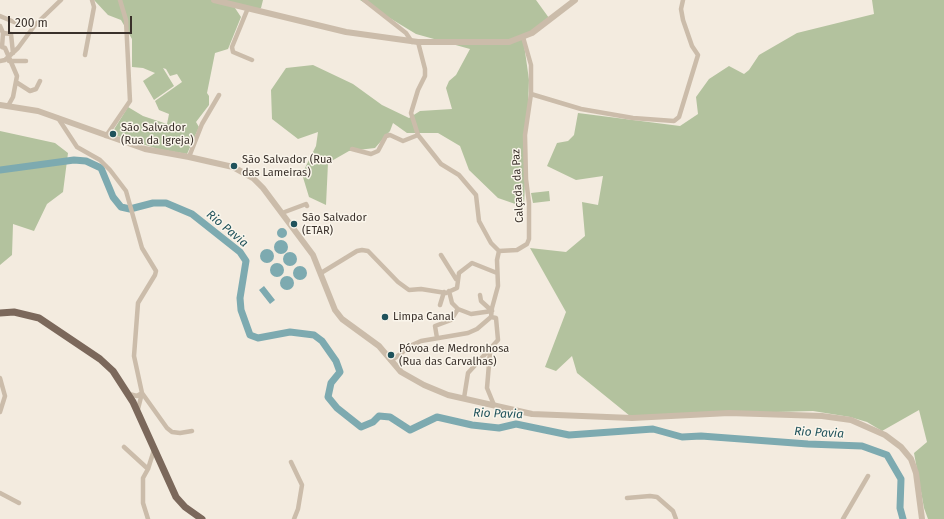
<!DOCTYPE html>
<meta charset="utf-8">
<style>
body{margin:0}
#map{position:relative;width:944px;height:519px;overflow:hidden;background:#f3ebdf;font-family:"Fira Sans",sans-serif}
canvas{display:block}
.scale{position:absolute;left:8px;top:16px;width:124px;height:18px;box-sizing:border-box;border:2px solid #39302a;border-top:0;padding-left:5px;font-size:12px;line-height:14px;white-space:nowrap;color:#39302a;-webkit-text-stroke:3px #faf5eb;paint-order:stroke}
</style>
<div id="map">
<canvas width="944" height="519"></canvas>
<div class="scale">200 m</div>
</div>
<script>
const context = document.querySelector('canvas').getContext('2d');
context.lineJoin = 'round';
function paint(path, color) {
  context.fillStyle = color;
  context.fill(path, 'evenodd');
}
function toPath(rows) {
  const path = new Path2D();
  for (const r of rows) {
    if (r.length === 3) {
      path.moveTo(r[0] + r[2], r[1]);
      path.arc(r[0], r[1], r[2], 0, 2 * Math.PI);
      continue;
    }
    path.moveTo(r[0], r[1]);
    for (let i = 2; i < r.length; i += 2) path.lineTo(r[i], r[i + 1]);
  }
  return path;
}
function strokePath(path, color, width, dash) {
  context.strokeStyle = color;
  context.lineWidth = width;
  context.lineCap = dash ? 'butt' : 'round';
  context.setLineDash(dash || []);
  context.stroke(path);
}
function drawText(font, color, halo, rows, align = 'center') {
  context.font = font + ' "Fira Sans",sans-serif';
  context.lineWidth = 3;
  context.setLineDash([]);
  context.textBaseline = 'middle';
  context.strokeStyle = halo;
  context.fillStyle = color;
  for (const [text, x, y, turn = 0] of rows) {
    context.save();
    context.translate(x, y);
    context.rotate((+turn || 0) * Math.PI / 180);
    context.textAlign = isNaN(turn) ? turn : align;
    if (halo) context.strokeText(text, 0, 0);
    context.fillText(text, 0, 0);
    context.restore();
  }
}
paint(toPath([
 [94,0,263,0,261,8,235,8,241,17,228,49,215,53,207,93,209,96,209,105,196,122,199,127,187,154,158,149,114,135,113,131,128,107,143,116,167,124,169,114,159,110,155,101,182,82,177,74,170,76,166,69,163,68,174,86,154,100,143,81,155,73,143,68,132,67,132,39,121,20,108,15],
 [360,0,536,0,549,18,523,37,529,80,524,207,498,198,469,170,460,146,438,133,407,133,393,123,390,131,375,148,349,151,328,163,326,205,309,197,302,174,316,146,318,132,298,139,272,119,271,90,286,68,313,65,353,84,382,105,409,118,420,111,452,109,446,88,449,81,456,75,470,49,416,34],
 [872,0,944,0,944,519,928,519,924,508,914,453,927,442,919,410,882,431,867,422,850,417,813,411,630,416,577,373,572,356,556,371,545,367,566,312,530,248,566,252,585,236,582,202,598,205,603,176,576,180,547,166,557,143,568,141,574,135,578,113,680,126,698,114,696,97,709,79,729,66,744,74,749,70,759,55,797,33,874,14],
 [0,131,55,143,68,153,63,192,47,204,34,231,13,224,12,255,0,265],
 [549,191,550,201,533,203,531,193]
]), '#b3c29e');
paint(toPath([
 [282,233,5],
 [281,247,7],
 [267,256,7],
 [290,259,7],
 [277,270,7],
 [300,273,7],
 [287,283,7],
 [264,286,275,300,270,304,259,290]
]), '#7daab0');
strokePath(toPath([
 [0,170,74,160,86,161,101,168,113,197,121,207,130,209,153,203,166,203,192,214,240,252,246,261,240,298,241,310,250,335,258,338,290,332,314,335,322,341,336,361,340,372,331,383,328,397,337,408,361,427,373,422,379,416,390,417,410,430,437,417,472,425,499,428,516,424,569,435,653,429,682,437,701,436,808,444,862,446,887,455,901,479,900,508,903,519]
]), '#7daab0', 7);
strokePath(toPath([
 [364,0,406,33,412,42],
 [248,8,232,47,233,52,252,60],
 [0,16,19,24,29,20,35,25,61,0],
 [0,26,3,33,2,47,5,48,17,76,13,97,8,106],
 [3,33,11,34,13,53],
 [418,42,425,69,425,76,418,90,411,113,418,135,441,164,459,175,476,195,479,221,491,243,499,251],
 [85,55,94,7,92,0],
 [0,61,5,60,18,48,35,25],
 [9,61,26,61],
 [16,82,30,91,36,89,40,81],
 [531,94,581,109,633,118,674,121,679,117,698,55,692,46,683,20,681,9,683,0],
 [58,118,77,147,100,160,110,170,126,191,142,248,156,271,155,275,138,303,134,356,142,393,138,409],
 [106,136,130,101,126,20,120,0],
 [352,149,371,154,378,151,386,136,390,135,403,141,418,135],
 [189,157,202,124,219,95],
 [282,213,306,204,307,206],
 [441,255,456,279],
 [321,273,357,251,362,250,368,251,398,282,409,290,421,289,446,293,457,288,459,273,472,263,497,273],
 [449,291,452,303,458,309,471,314,492,311],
 [480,295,481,301,492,311],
 [440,305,444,292],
 [437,338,435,326,451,320,458,309],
 [490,352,487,388,494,405],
 [391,361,412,345,421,341,468,333,477,329,491,317,492,308,498,286,497,260,499,251,517,250,527,244,529,239,529,203,526,179,525,135,531,94,531,65,523,37],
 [0,378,5,396,0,412],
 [142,393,167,428,172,432,180,433,192,431],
 [129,394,137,396,142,393],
 [464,398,468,373,498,340,496,318,491,317],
 [124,447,148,469],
 [291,462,302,485,298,509,294,519],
 [0,493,19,503],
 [627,498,650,496,657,497,673,511,676,519],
 [148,519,143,503,143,478,148,469,154,450],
 [843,519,868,476]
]), '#cbbcaa', 4.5);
strokePath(toPath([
 [214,0,346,32,418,42,509,42,532,33,575,0],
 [0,105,38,111,145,149,189,157,233,167,253,178,263,188,313,255,335,310,342,319,379,346,401,372,424,385,448,395,532,414,632,418,729,413,822,416,851,420,885,435,901,447,911,459,916,473,922,519]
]), '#cbbcaa', 6);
strokePath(toPath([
 [0,313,14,312,39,318,100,359,113,371,133,402,176,497,185,507,202,519]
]), '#7b685b', 7);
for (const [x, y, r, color] of [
 [113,134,4,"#1f525b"],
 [234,166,4,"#1f525b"],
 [294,224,4,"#1f525b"],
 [385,317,4,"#1f525b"],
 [391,355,4,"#1f525b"]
]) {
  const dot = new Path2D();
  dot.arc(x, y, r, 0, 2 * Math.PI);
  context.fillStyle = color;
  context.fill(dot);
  strokePath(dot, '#faf5eb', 1.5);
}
drawText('11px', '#39302a', '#faf5eb', [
 ["São Salvador",121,128],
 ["(Rua da Igreja)",121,141],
 ["São Salvador (Rua",242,160],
 ["das Lameiras)",242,173],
 ["São Salvador",302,218],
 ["(ETAR)",302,231],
 ["Limpa Canal",393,317],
 ["Póvoa de Medronhosa",399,349],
 ["(Rua das Carvalhas)",399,362]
], 'left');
drawText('11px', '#39302a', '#faf5eb', [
 ["Calçada da Paz",518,186,-93]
]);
drawText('italic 12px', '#1f525b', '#faf5eb', [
 ["Rio Pavia",227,229,40],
 ["Rio Pavia",498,414,2],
 ["Rio Pavia",819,433,3]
]);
</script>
